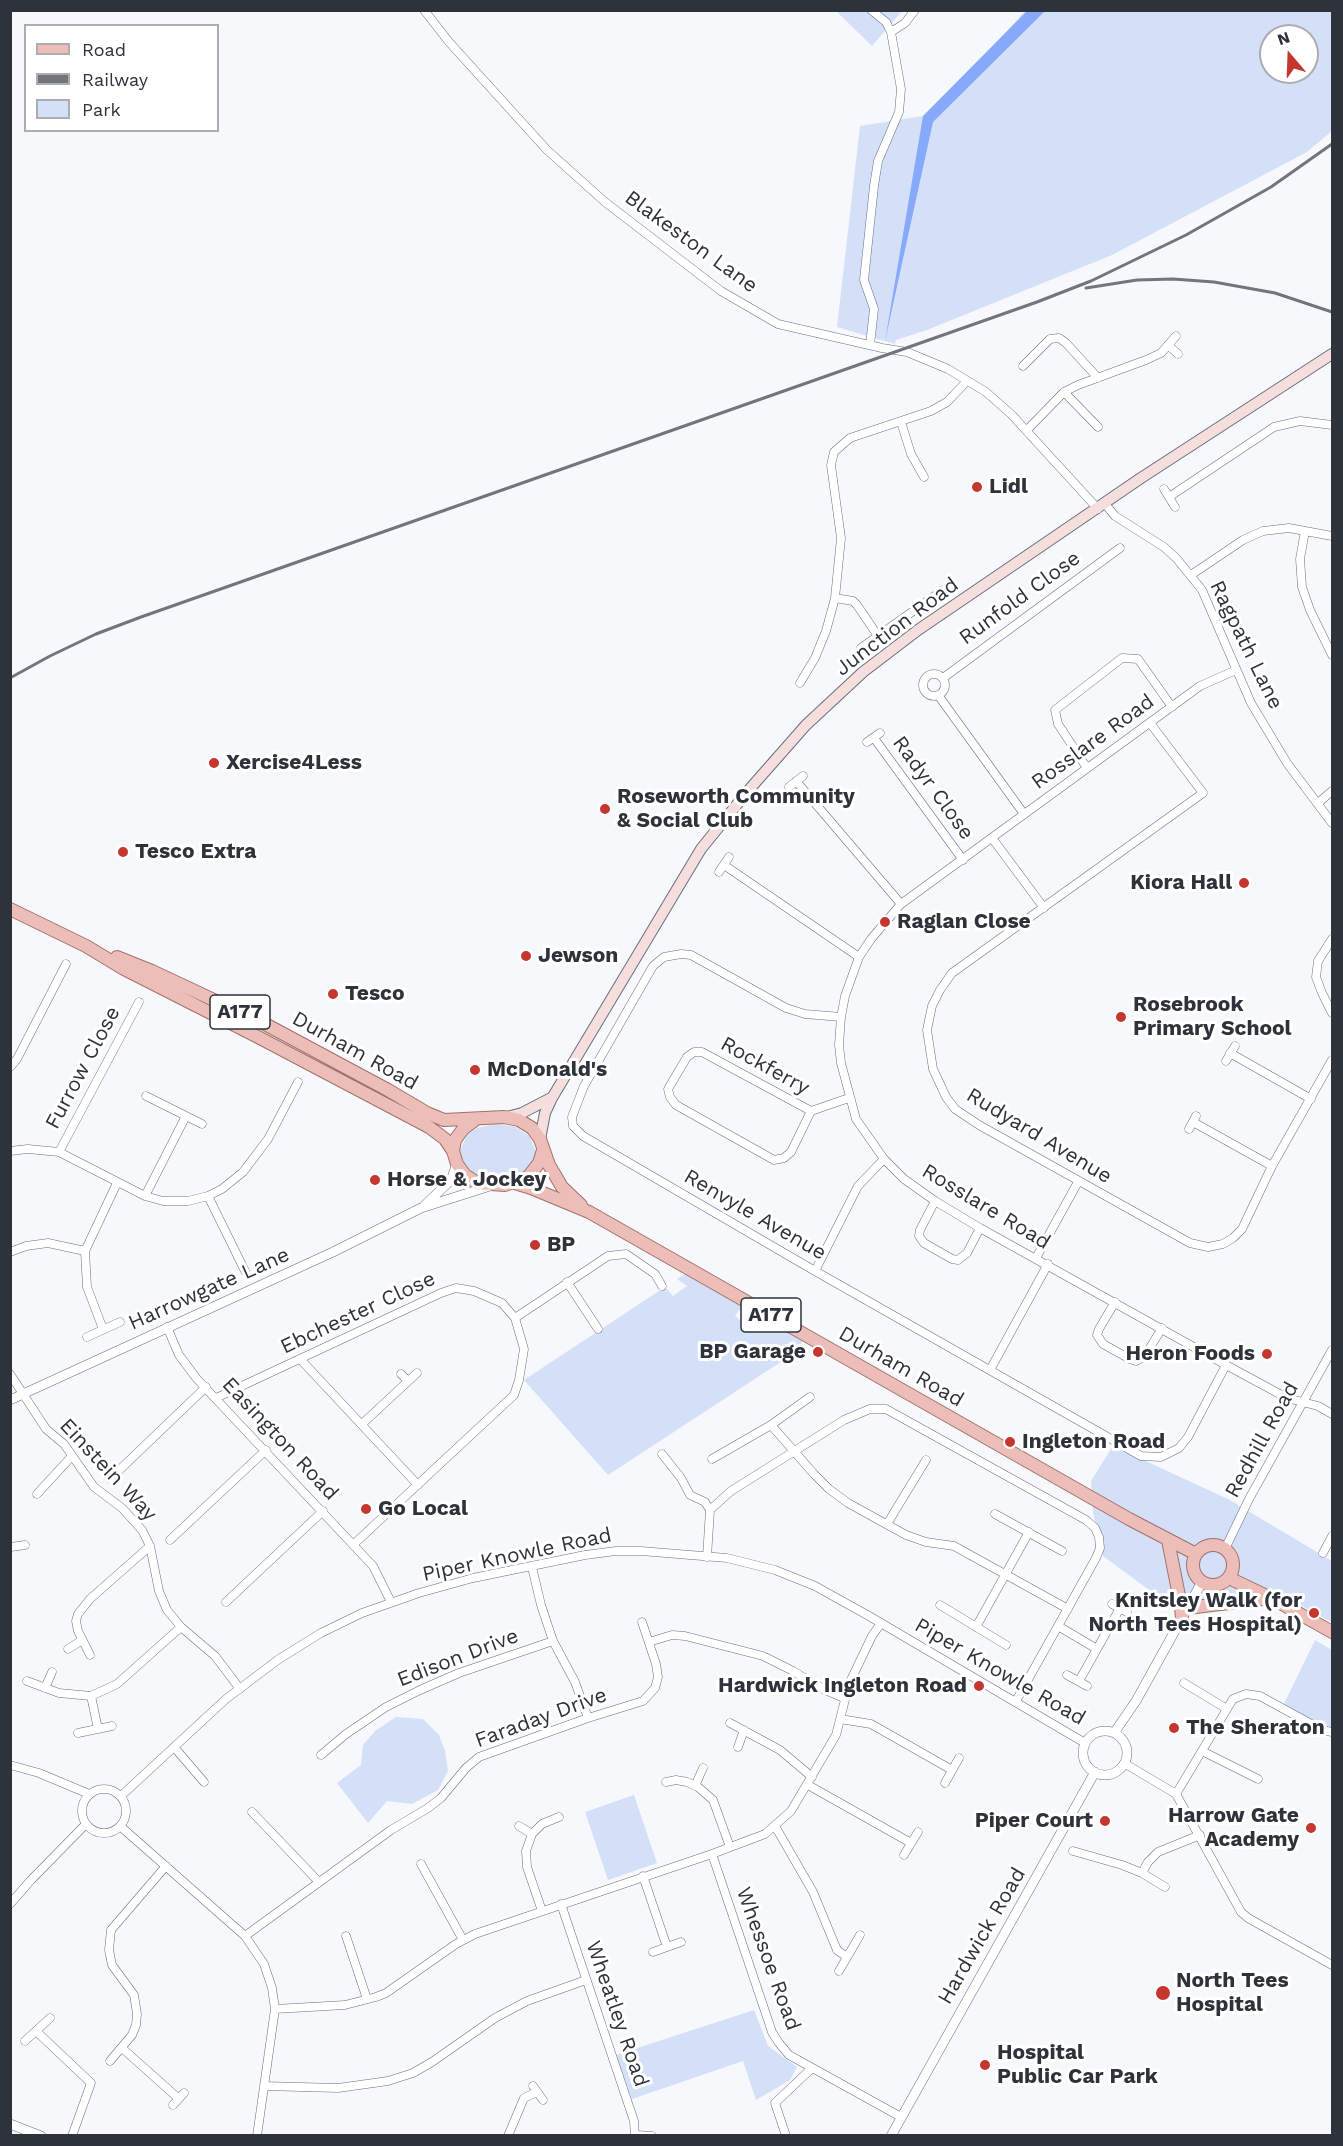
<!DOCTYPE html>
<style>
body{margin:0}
#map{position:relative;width:1343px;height:2146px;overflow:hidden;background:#f6f8fc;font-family:"Work Sans",sans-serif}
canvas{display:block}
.frame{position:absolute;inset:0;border:12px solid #2e323a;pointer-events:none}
.legend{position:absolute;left:24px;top:24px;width:195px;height:108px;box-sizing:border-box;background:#fff;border:2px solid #abadb0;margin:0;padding:8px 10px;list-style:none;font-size:18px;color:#2e323a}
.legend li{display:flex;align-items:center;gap:12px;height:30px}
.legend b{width:30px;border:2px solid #abadb0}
.north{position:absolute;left:1259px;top:24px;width:60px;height:60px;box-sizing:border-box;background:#fff;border:2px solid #abadb0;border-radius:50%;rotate:341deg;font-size:16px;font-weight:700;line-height:24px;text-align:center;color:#2e323a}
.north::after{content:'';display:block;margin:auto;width:21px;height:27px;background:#c5372e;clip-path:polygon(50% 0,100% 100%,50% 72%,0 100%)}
</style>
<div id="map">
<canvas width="1343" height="2146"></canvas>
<div class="frame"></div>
<ul class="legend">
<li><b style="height:8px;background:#ecbeb7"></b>Road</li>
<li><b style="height:8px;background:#72757c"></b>Railway</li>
<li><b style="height:16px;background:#d4dff8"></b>Park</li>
</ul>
<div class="north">N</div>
</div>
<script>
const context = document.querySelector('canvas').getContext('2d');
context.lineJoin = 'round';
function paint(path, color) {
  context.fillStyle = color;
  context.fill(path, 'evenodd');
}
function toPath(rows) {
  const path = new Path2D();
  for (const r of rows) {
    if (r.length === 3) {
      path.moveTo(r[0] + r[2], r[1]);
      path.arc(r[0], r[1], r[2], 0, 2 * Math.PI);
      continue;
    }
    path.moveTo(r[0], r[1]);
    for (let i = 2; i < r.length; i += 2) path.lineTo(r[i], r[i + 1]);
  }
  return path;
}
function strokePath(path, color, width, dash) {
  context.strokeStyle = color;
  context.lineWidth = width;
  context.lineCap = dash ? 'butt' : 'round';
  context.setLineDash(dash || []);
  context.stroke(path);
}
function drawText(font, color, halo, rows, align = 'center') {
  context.font = font + ' "Work Sans",sans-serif';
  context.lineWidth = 6;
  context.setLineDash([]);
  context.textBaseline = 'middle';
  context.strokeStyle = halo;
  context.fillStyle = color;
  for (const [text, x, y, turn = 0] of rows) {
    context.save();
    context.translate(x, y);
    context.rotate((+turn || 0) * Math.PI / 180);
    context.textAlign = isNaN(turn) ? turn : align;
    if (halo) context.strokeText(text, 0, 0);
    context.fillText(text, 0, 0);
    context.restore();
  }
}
paint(toPath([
 [836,11,902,11,872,46],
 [1025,11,1332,11,1332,131,1307,152,1112,255,927,330,896,340,895,344,837,327,860,126,923,116,970,72],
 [1271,36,1307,36,1307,72,1271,72],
 [496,1124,516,1127,530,1137,535,1150,535,1158,534,1163,524,1173,506,1179,484,1177,475,1175,464,1163,460,1151,467,1135,477,1128],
 [685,1274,742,1306,735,1316,740,1320,746,1308,803,1340,796,1352,608,1475,524,1380,665,1287,673,1296,687,1286,677,1279],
 [1113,1446,1228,1499,1332,1561,1332,1622,1292,1601,1183,1615,1103,1556,1093,1512,1091,1481],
 [1315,1640,1332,1650,1332,1729,1283,1706],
 [396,1717,423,1719,439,1735,445,1751,448,1771,438,1790,412,1804,387,1801,368,1823,337,1783,361,1765,363,1745,375,1731],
 [634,1795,657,1863,608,1880,585,1812],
 [754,2010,768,2046,797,2067,790,2080,756,2100,743,2061,632,2099,616,2055]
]), '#d4dff8');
paint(toPath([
 [1027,11,1045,11,933,122,885,341,923,116]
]), '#87a9fa');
const minor = toPath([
 [424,10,449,42,547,150,605,202,721,291,778,324,882,348,907,352,948,369,986,392,1012,415,1098,509],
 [891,32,905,23,915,10],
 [870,345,874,309,864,280,874,186,878,161,899,112,901,89,891,32,886,22,871,10],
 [1168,345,1178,354],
 [1023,366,1050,339,1059,338,1066,343,1098,378],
 [1064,392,1098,427],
 [901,422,911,454,924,477],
 [1027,430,1064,392,1078,385,1146,360,1161,353,1176,336],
 [1164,489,1175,507],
 [1169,497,1274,427,1300,421,1332,425],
 [1105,504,1115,516,1164,547,1177,559,1202,590,1251,703,1287,763,1332,823],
 [1305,531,1300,559,1302,587,1310,610,1332,655],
 [1191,575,1243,540,1263,531,1289,528,1332,536],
 [835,598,853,601,857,605,878,636],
 [861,648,943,590],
 [1236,670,1200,686,901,904,871,939,859,957,845,996,841,1017,839,1045,841,1063,856,1119,884,1159,904,1179,935,1201,980,1228,1226,1365,1287,1398,1318,1406,1332,1414],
 [934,685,11],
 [943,678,1120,548],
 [800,683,815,658,826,631,835,598,841,538,831,465,834,452,850,438,931,411,947,402,967,381],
 [938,695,1024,814],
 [1150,723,1203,793,952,973,940,990,932,1006,927,1030,933,1069,946,1097,955,1109,979,1125,1190,1243,1208,1247,1223,1244,1233,1238,1242,1229,1272,1166,1332,1060],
 [874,738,963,860],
 [867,742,880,733],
 [1087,768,1058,724,1055,710,1122,658,1138,659,1172,707],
 [796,781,901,904],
 [789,787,803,776],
 [1318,803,1332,791],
 [992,838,1044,908],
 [724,865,859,957],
 [719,872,729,857],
 [1332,939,1318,961,1316,977,1322,993,1332,1013],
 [841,1017,805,1014,786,1008,691,955,681,954,664,957,653,966,584,1086,572,1117,573,1126,583,1136,815,1271,1141,1456,1161,1457,1179,1448,1188,1437,1226,1365],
 [1230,1053,1311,1099],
 [1226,1061,1235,1046],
 [10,1067,17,1059,66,964],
 [146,1096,202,1124],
 [811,1111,702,1052,694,1052,687,1057,668,1089,670,1097,676,1105,774,1160,784,1158,791,1152,811,1111,849,1098],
 [1193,1122,1272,1166],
 [1189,1129,1196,1116],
 [10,1151,28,1149,59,1152,145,1196,163,1201,188,1201,208,1196,222,1189,243,1172,268,1139,298,1082],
 [59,1152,139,1002],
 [145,1196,186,1116],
 [208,1196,245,1271],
 [935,1201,920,1230,919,1236,924,1243,952,1259,958,1260,967,1253,980,1228],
 [10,1252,26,1246,48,1243,85,1251],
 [1036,1258,1078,1182],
 [815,1271,858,1186,884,1159],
 [567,1282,598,1329],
 [1115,1302,1099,1329,1097,1335,1103,1344,1130,1359,1136,1361,1145,1356,1162,1328],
 [515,1318,608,1256,626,1254,655,1274,662,1286],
 [167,1327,179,1355,197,1379,373,1566,391,1602],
 [103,1329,87,1287,85,1251,117,1183],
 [87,1337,120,1322],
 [301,1360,418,1485],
 [990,1370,1048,1264],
 [10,1374,46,1429,64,1444,94,1487,122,1508,142,1530,150,1546,159,1591,167,1610,181,1627,215,1656,240,1689],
 [401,1374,408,1381],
 [216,1398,441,1293,456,1288,474,1291,502,1303,515,1318,524,1349,519,1380,514,1395,354,1544],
 [362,1424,417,1373],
 [771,1425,814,1474,829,1489,848,1503,906,1535,926,1542,954,1546,1068,1609],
 [662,1454,681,1478,690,1495,705,1502,710,1510],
 [712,1459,771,1425,810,1397],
 [110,1479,206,1387],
 [37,1494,72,1456],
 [995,1514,1062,1551],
 [887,1524,926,1460],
 [170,1540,266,1450],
 [11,1547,25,1545],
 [1225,1549,1249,1499,1332,1350],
 [1323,1553,1332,1536],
 [707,1557,710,1510,731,1491,844,1420,870,1409,886,1409,1086,1520,1095,1528,1099,1537,1100,1548,1096,1558,1016,1701],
 [532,1567,541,1605,553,1641,575,1682,588,1718],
 [226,1602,323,1511],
 [1112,1604,1127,1612],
 [940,1605,1006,1645],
 [1058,1626,1097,1649],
 [976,1627,1029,1532],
 [649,1642,672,1635,685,1636,763,1656,793,1671,823,1689,844,1698],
 [68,1649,81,1641],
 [90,1655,78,1631,76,1621,78,1614,90,1599,150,1546],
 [1067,1675,1087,1686],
 [27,1681,59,1693,91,1696,117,1684,181,1627],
 [1079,1681,1120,1608],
 [1184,1683,1227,1709],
 [45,1688,52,1672],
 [91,1696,98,1729],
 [840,1719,871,1724,952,1770],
 [730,1723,780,1750,812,1777],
 [78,1733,112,1726],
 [174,1747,204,1782],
 [738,1747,744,1730],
 [1202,1751,1258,1779],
 [321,1755,346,1734,386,1707,420,1690,459,1673,553,1641],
 [1124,1763,1176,1794,1241,1912,1248,1918,1332,1965],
 [10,1765,39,1773,89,1794],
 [666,1782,676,1780,687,1782,698,1787,713,1800,730,1847],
 [945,1783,959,1758],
 [808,1785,911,1843],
 [695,1786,703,1768],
 [104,1811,22],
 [1176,1794,1233,1699,1246,1694,1260,1696,1322,1730,1332,1732],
 [121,1796,226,1699,279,1659,321,1633,362,1613,419,1593,473,1578,585,1555,616,1551,641,1551,727,1558,775,1570,815,1586,869,1616,1085,1743],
 [252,1812,318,1881],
 [120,1826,245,1936,264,1964,272,1988,275,2009,257,2136],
 [519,1826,532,1834],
 [775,1826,813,1892,837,1950,847,1957],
 [1073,1851,1122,1865,1142,1873,1165,1887],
 [712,1854,772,2032,779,2043,789,2055,901,2117],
 [904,1855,918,1832],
 [421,1864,463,1940],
 [1142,1873,1148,1862,1158,1852,1200,1835],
 [643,1876,667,1947],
 [10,1904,31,1880,86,1824],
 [561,1904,634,2121,635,2136],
 [542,1911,527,1867,526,1851,532,1834,542,1824,559,1817],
 [245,1936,391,1830,428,1808,441,1798,466,1768,479,1757,588,1718,643,1701,655,1688,658,1677,656,1664,642,1622],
 [346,1936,367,1999],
 [653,1952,681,1942],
 [839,1971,860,1935],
 [275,2009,345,2005,376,1997,386,1993,456,1944,475,1934,712,1854,765,1834,791,1811,836,1735,849,1684,872,1636,881,1623],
 [36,2031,91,2083,72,2136],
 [25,2041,50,2018],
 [122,2048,178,2098],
 [110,2061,132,2035,136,2025,137,2014,134,1995,112,1965,109,1950,111,1930,166,1866],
 [264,2086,338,2088,388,2081,413,2073,432,2062,495,2018,527,2001,586,1980],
 [533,2086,543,2100],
 [173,2105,184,2093],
 [636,2135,652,2136],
 [508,2136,524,2098,537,2092],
 [786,2136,775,2103,812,2068]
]);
const tertiary = toPath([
 [425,1205,451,1180,457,1164],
 [10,1400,333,1252,421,1208,490,1186],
 [1105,1753,22],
 [1114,1733,1136,1701,1202,1582],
 [10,2124,41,2136],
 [891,2136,1095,1772]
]);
const secondary = toPath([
 [507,1117,522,1113,551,1098],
 [540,1139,545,1113,552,1098,701,849,747,792,806,725,863,672,918,630,1141,478,1332,354]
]);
const primary = toPath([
 [10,909,86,946,124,969,258,1037,429,1127,445,1139,453,1151,457,1164,465,1175,477,1183,505,1185,528,1177,539,1163,543,1150],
 [117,957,152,971,265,1024,388,1090,427,1113,444,1120,504,1117,519,1120,532,1128,540,1139,549,1165,562,1187,581,1205],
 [453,1151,455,1140,463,1129,475,1120],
 [515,1183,531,1188,589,1212,1129,1519,1196,1554],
 [1168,1540,1181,1606,1182,1619],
 [1213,1565,20],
 [1229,1578,1275,1600,1332,1632],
 [1187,1608,1271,1598]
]);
strokePath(minor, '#666f82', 9);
strokePath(tertiary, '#666f82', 10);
strokePath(secondary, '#666f82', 12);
strokePath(primary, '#a1706c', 14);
strokePath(minor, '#fff', 8);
strokePath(tertiary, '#fff', 9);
strokePath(secondary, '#f5dedb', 10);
strokePath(primary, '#ecbeb7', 12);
strokePath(toPath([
 [1086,288,1137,280,1173,279,1214,282,1275,293,1332,312],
 [10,678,50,656,96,634,141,617,1037,302,1091,281,1186,235,1271,187,1332,144]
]), '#72757c', 3);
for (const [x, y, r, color] of [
 [977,487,6,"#c5372e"],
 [214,763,6,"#c5372e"],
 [605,809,6,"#c5372e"],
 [123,852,6,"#c5372e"],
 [1244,883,6,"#c5372e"],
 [885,922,6,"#c5372e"],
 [526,956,6,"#c5372e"],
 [333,994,6,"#c5372e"],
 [1121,1017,6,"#c5372e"],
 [475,1070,6,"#c5372e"],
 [375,1180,6,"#c5372e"],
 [535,1245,6,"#c5372e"],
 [818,1352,6,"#c5372e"],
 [1267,1354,6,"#c5372e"],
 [1010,1442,6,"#c5372e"],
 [366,1509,6,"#c5372e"],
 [1314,1613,6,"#c5372e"],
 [979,1686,6,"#c5372e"],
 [1174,1728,6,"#c5372e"],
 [1105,1821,6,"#c5372e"],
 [1311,1828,6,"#c5372e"],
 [1163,1993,8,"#c5372e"],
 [985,2065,6,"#c5372e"]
]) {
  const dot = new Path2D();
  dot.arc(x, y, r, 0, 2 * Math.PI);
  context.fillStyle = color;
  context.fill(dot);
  strokePath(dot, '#fff', 2);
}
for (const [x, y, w] of [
 [240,1012,60],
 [771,1315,60]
]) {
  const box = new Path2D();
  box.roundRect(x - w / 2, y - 17, w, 34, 4.5);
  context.fillStyle = '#fff';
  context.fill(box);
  strokePath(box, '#2e323a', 1.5);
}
drawText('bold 20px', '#2e323a', null, [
 ["A177",240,1012],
 ["A177",771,1315]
]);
drawText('21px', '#2e323a', '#fff', [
 ["Blakeston Lane",691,242,36],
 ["Runfold Close",1020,598,-36],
 ["Junction Road",897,627,-37],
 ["Ragpath Lane",1246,645,64],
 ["Rosslare Road",1093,742,-36],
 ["Radyr Close",933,788,54],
 ["Durham Road",355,1051,29],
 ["Rockferry",765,1066,29],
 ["Furrow Close",83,1068,-62],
 ["Rudyard Avenue",1039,1136,31],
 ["Rosslare Road",986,1207,31],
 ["Renvyle Avenue",755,1215,30],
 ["Harrowgate Lane",209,1289,-24],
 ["Ebchester Close",358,1313,-25],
 ["Durham Road",901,1367,30],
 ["Easington Road",280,1439,47],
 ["Redhill Road",1262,1440,-61],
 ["Einstein Way",108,1470,47],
 ["Piper Knowle Road",517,1555,-12],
 ["Edison Drive",458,1658,-21],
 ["Piper Knowle Road",1000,1672,30],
 ["Faraday Drive",541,1718,-20],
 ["Hardwick Road",982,1936,-60],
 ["Whessoe Road",768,1959,70],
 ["Wheatley Road",617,2014,71]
]);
drawText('bold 21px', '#2e323a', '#fff', [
 ["Lidl",989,487],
 ["Xercise4Less",226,763],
 ["Roseworth Community",617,797],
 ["& Social Club",617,821],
 ["Tesco Extra",135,852],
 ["Kiora Hall",1232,883,"right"],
 ["Raglan Close",897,922],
 ["Jewson",538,956],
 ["Tesco",345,994],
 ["Rosebrook",1133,1005],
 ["Primary School",1133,1029],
 ["McDonald's",487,1070],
 ["Horse & Jockey",387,1180],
 ["BP",547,1245],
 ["BP Garage",806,1352,"right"],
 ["Heron Foods",1255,1354,"right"],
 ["Ingleton Road",1022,1442],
 ["Go Local",378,1509],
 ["Knitsley Walk (for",1302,1601,"right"],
 ["North Tees Hospital)",1302,1625,"right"],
 ["Hardwick Ingleton Road",967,1686,"right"],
 ["The Sheraton",1186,1728],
 ["Harrow Gate",1299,1816,"right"],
 ["Academy",1299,1840,"right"],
 ["Piper Court",1093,1821,"right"],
 ["North Tees",1176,1981],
 ["Hospital",1176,2005],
 ["Hospital",997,2053],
 ["Public Car Park",997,2077]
], 'left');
</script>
